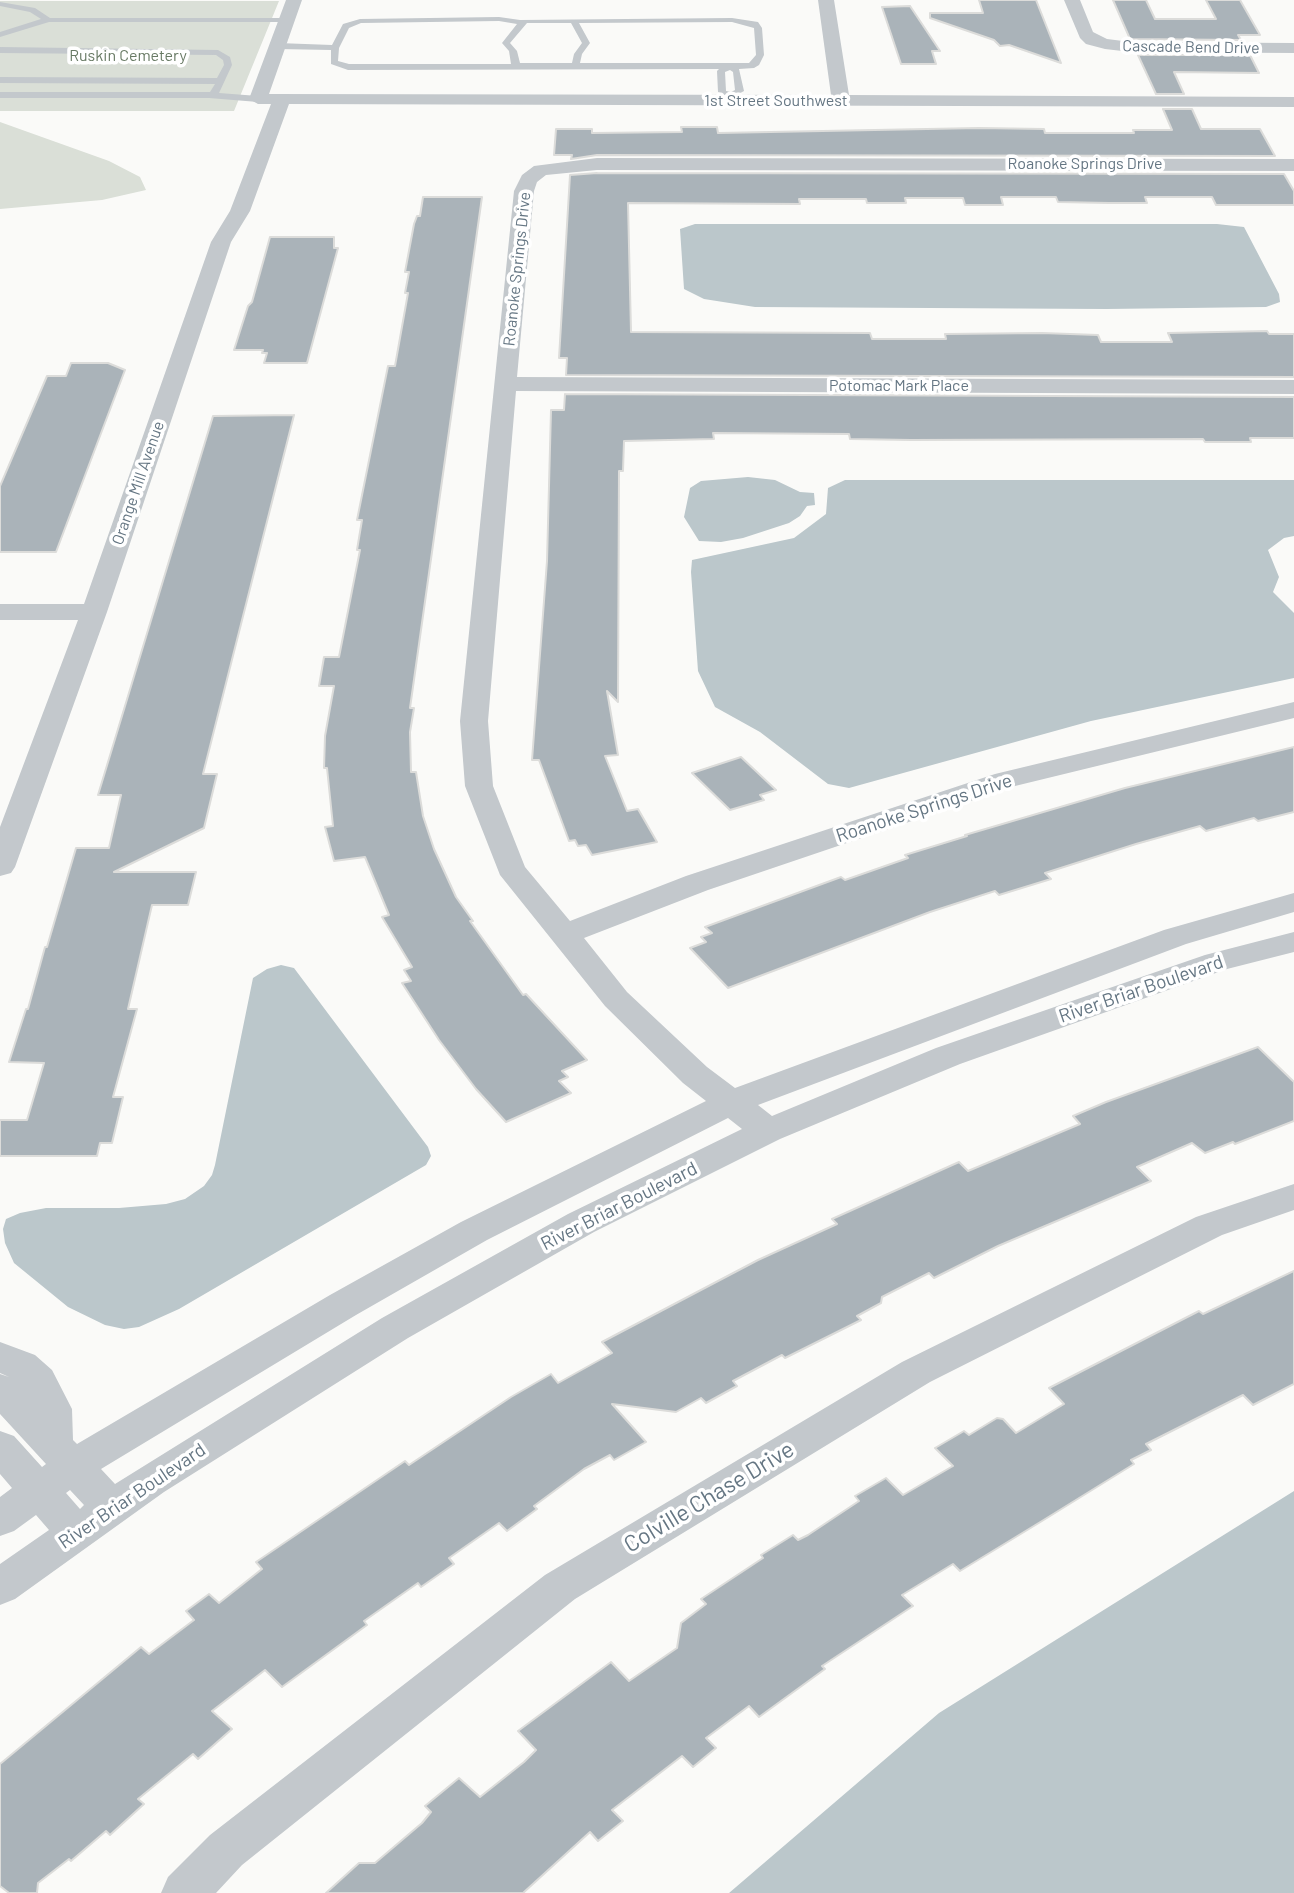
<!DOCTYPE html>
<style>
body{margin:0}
canvas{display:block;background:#fafaf8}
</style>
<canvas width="1294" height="1893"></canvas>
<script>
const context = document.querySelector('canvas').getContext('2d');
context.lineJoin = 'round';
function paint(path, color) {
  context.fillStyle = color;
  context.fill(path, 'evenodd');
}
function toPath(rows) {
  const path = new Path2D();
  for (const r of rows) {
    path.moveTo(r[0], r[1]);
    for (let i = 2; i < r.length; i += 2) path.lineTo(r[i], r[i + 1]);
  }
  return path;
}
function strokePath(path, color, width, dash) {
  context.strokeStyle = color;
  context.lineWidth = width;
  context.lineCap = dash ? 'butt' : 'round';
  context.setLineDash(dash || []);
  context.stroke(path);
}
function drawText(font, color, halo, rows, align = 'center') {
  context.font = font + ' Barlow,sans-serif';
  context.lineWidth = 7;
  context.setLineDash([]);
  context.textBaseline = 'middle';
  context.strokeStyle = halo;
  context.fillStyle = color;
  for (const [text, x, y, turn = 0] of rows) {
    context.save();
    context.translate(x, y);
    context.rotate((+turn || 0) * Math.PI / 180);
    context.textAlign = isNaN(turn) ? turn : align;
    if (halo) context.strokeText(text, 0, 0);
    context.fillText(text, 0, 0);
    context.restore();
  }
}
paint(toPath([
 [0,1,279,1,234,111,0,111],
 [0,122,109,161,140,177,146,190,102,200,0,209]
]), '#dadfd7');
paint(toPath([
 [695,224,1217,224,1244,227,1279,294,1280,302,1266,307,1106,309,755,307,704,299,684,289,680,229],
 [748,477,775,480,800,492,814,493,815,505,807,506,800,516,789,523,743,538,721,542,699,541,684,517,690,488,701,481],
 [845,480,1294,480,1294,536,1284,538,1268,550,1279,577,1273,592,1294,613,1294,678,1091,721,849,788,828,784,760,732,715,707,698,671,691,572,692,560,794,538,826,514,828,488],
 [281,965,294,968,428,1147,431,1156,426,1165,179,1309,139,1327,124,1329,105,1325,68,1307,14,1263,5,1243,3,1229,6,1219,20,1213,46,1208,119,1208,166,1204,185,1199,204,1186,212,1175,215,1165,253,978,267,969],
 [1294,1491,1294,1893,729,1893,939,1713]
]), '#bbc7cb');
const building = toPath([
 [979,0,1036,0,1061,63,1009,45,1000,46,994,40,930,18,930,13,983,13,979,0],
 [1113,0,1146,0,1155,19,1216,19,1206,0,1240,0,1260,35,1238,35,1241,40,1130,39,1113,0],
 [910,6,940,51,932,51,936,64,901,64,882,7,910,6],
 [1138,55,1250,55,1259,73,1174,72,1184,94,1156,94,1138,55],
 [1163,109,1192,109,1201,129,1260,129,1275,156,597,155,571,159,572,155,554,155,556,129,592,129,592,133,682,132,681,127,717,127,718,133,979,128,1044,129,1045,133,1134,133,1133,130,1172,130,1163,109],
 [597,173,1284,174,1294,191,1294,205,1216,205,1212,197,1145,197,1147,203,1109,203,1058,202,1056,197,1001,197,1003,205,965,205,963,198,905,198,906,203,867,203,866,199,799,199,800,204,628,203,631,332,870,333,872,339,946,339,945,334,1042,333,1098,335,1101,342,1172,342,1168,333,1267,331,1269,334,1294,334,1294,377,566,375,567,358,559,358,570,175,597,173],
 [423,197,482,197,410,708,414,708,410,732,411,772,416,772,423,816,434,849,456,897,473,921,470,921,523,995,526,994,587,1060,562,1071,568,1077,559,1081,571,1093,506,1122,476,1089,439,1040,402,983,411,981,404,970,412,967,382,917,389,915,365,857,334,861,325,827,333,826,327,768,324,768,325,736,334,686,319,686,324,657,339,657,360,550,357,550,362,520,357,520,388,366,395,366,408,293,405,293,409,272,405,272,414,224,417,216,420,216,423,197],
 [270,237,334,237,334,248,338,248,307,363,264,363,267,353,262,353,263,350,234,350,248,306,252,302,270,237],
 [71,363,108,363,125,370,56,552,0,552,0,486,47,376,66,376,71,363],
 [565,394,1294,397,1294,438,1250,438,1251,442,1205,442,1203,439,911,440,850,439,849,434,713,433,714,439,624,441,623,471,619,471,618,702,607,691,618,755,605,756,627,811,638,809,657,842,592,855,586,845,578,846,575,840,569,841,539,760,532,760,547,561,551,410,564,410,565,394],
 [294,415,203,774,217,774,204,828,114,872,196,872,188,905,152,905,128,1009,137,1009,113,1097,123,1097,112,1143,100,1143,97,1156,0,1156,0,1120,27,1120,44,1063,9,1062,26,1009,28,1009,45,947,47,947,76,848,109,848,121,795,98,795,213,416,294,415],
 [1294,747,1294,812,1258,821,1254,818,1206,831,1200,826,1136,844,1045,873,1051,879,999,895,995,891,930,912,728,988,690,948,706,942,701,937,712,933,705,927,841,877,845,880,908,858,905,855,967,836,965,835,1125,788,1294,747],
 [741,757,776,790,760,795,764,800,730,810,692,773,741,757],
 [1258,1047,1294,1082,1294,1121,1235,1144,1233,1142,1205,1153,1192,1143,1137,1167,1151,1181,998,1246,934,1278,929,1273,882,1297,881,1303,857,1316,861,1320,785,1358,782,1355,733,1381,737,1386,706,1403,701,1398,676,1412,612,1404,646,1442,614,1460,610,1455,584,1469,534,1506,537,1509,507,1531,499,1523,449,1558,454,1564,421,1587,418,1583,364,1621,367,1625,282,1687,265,1670,212,1711,232,1729,198,1759,193,1754,138,1799,144,1804,110,1835,106,1831,71,1861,69,1859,38,1883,37,1893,9,1893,0,1886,0,1764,141,1647,149,1654,194,1620,186,1611,209,1594,219,1603,262,1569,256,1562,405,1461,409,1465,511,1397,551,1374,558,1383,612,1353,602,1342,758,1260,837,1224,832,1219,959,1162,968,1171,1080,1124,1073,1116,1106,1102,1258,1047],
 [1294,1271,1294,1384,1253,1405,1243,1395,1146,1444,1151,1450,1131,1460,1134,1464,1042,1521,960,1571,953,1564,902,1595,913,1606,822,1666,825,1669,759,1717,749,1706,706,1738,716,1748,693,1767,682,1756,612,1810,623,1821,598,1841,590,1832,523,1893,326,1893,359,1863,375,1863,422,1823,431,1812,425,1806,459,1778,480,1797,524,1762,536,1750,518,1731,611,1662,629,1681,677,1648,681,1623,706,1604,701,1599,763,1558,761,1555,793,1535,798,1540,808,1535,859,1501,855,1496,886,1478,903,1495,953,1466,935,1448,964,1431,969,1435,997,1418,1003,1419,1016,1433,1064,1404,1049,1388,1199,1311,1203,1314,1294,1271]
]);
paint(building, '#aab3b9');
strokePath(building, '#dcdcda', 2);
paint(toPath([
 [0,2,35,8,50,18,287,18,291,20,287,22,49,22,0,37,0,32,41,19,30,12,0,6,0,2],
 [499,17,520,20,732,18,758,22,762,28,764,55,759,65,754,68,739,69,744,91,731,98,718,92,717,71,719,69,348,70,331,64,331,50,278,49,274,46,278,43,332,45,343,24,360,19,499,17],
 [499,21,517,24,502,43,509,51,511,64,349,64,338,61,339,48,349,28,361,23,499,21],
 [732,22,754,28,756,55,749,63,580,63,582,54,590,43,579,23,732,22],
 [527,23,571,23,582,43,574,54,572,63,520,63,517,51,510,43,527,23],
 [730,70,733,72,735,90,731,92,726,91,725,72,730,70],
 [0,47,218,50,230,57,232,65,219,93,258,96,262,99,258,102,209,98,0,98,0,92,210,92,215,84,0,83,0,77,217,78,224,65,223,60,216,55,0,53,0,47]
]), '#c3c8cc');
paint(toPath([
 [286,0,302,0,269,94,831,95,818,0,834,0,849,95,1294,97,1294,107,289,104,250,211,231,242,107,612,15,867,11,873,0,876,0,827,78,620,0,620,0,604,84,604,211,242,230,211,271,104,258,104,249,99,286,0],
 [1064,0,1080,0,1093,32,1107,39,1131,42,1294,43,1294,53,1131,52,1105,49,1086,44,1080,38,1064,0],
 [597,158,1294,159,1294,171,597,170,546,175,537,182,534,191,517,377,1294,380,1294,394,516,391,488,721,493,786,525,867,570,921,686,876,995,774,1294,702,1294,718,1015,786,708,890,584,938,627,992,707,1067,735,1088,1164,930,1294,893,1294,912,1186,944,758,1105,772,1116,936,1048,1205,955,1294,932,1294,952,1227,969,960,1064,780,1139,594,1232,408,1338,164,1492,15,1599,0,1605,0,1564,49,1530,36,1515,14,1531,0,1536,0,1497,12,1488,0,1474,0,1431,14,1436,42,1467,46,1464,0,1414,0,1374,9,1377,0,1373,0,1342,35,1355,52,1370,72,1409,73,1440,77,1444,330,1295,461,1222,706,1101,683,1083,605,1006,500,875,465,786,460,721,514,191,522,175,534,166,597,158],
 [728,1118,742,1129,568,1214,382,1318,115,1484,101,1469,356,1315,487,1240,728,1118],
 [70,1490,84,1505,80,1509,66,1493,70,1490],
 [1294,1184,1294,1210,1222,1235,930,1382,575,1599,242,1865,216,1893,161,1893,168,1877,210,1835,545,1575,902,1362,1196,1217,1294,1184]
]), '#c3c8cc');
drawText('16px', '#657683', '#fff', [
 ["Cascade Bend Drive",1191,47,1],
 ["1st Street Southwest",776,101],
 ["Roanoke Springs Drive",1085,164],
 ["Roanoke Springs Drive",517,269,-84],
 ["Potomac Mark Place",899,386],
 ["Orange Mill Avenue",138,483,-71]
]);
drawText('16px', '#687a64', '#fff', [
 ["Ruskin Cemetery",128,56]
]);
drawText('19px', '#657683', '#fff', [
 ["Roanoke Springs Drive",924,808,-18],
 ["River Briar Boulevard",1141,989,-19],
 ["River Briar Boulevard",619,1206,-27],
 ["River Briar Boulevard",132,1496,-34]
]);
drawText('23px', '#657683', '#fff', [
 ["Colville Chase Drive",709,1497,-31]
]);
</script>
